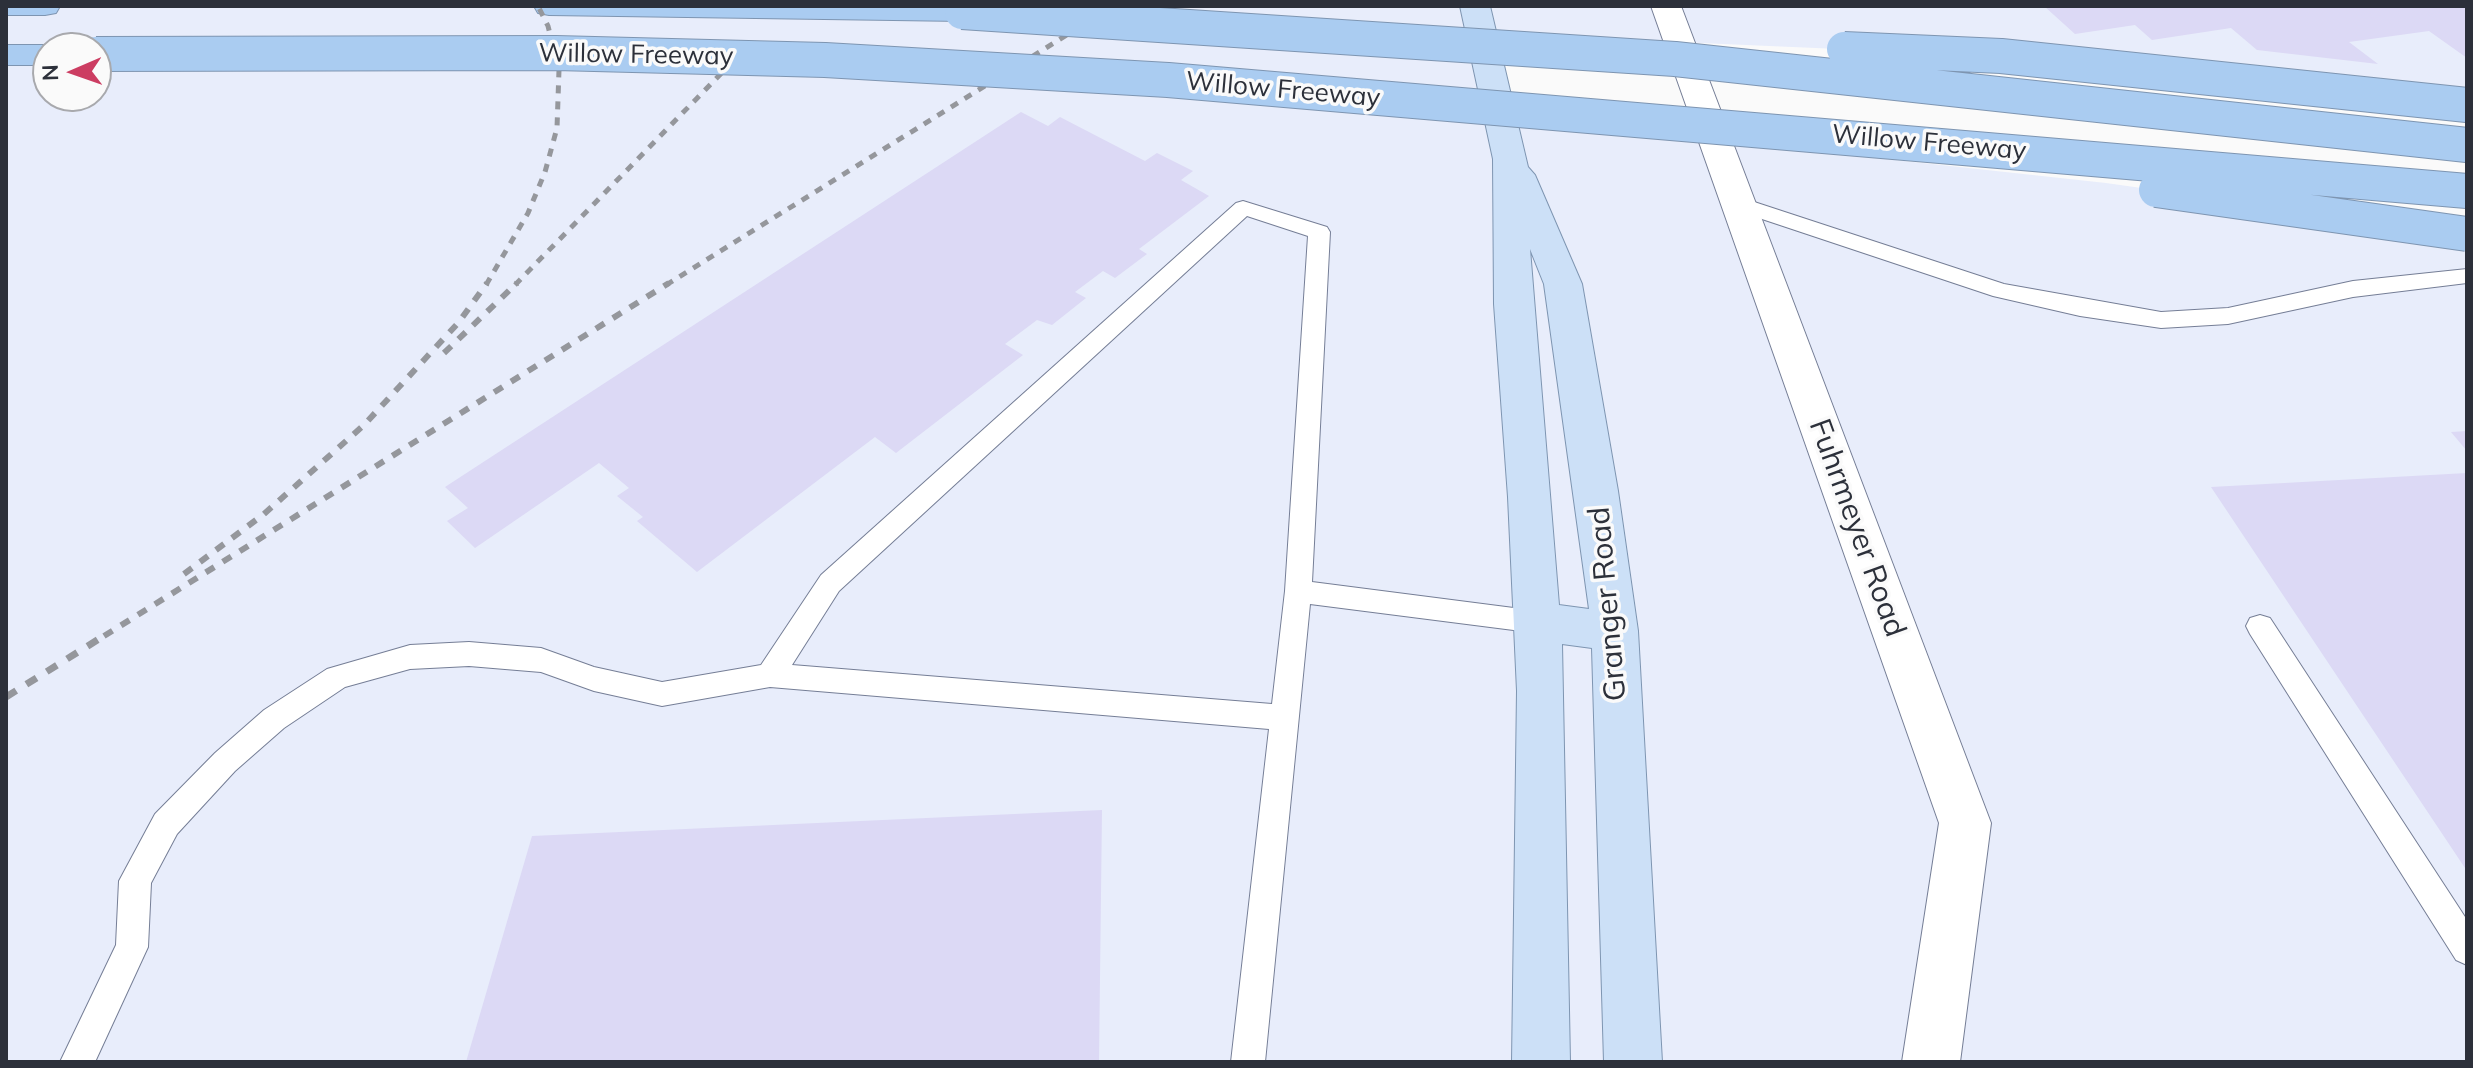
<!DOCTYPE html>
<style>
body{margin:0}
#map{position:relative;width:2473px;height:1068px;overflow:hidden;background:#fafafa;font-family:Mulish,sans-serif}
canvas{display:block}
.frame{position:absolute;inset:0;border:8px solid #2c303a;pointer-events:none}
.north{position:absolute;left:32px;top:32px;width:80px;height:80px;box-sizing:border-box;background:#fafafa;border:2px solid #a8a9ad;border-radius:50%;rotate:268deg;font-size:22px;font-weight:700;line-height:32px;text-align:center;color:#2c303a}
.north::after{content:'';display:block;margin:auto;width:28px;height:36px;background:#cc3d62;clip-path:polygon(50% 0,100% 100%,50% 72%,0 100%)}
</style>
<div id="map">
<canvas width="2473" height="1068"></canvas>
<div class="frame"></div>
<div class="north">N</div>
</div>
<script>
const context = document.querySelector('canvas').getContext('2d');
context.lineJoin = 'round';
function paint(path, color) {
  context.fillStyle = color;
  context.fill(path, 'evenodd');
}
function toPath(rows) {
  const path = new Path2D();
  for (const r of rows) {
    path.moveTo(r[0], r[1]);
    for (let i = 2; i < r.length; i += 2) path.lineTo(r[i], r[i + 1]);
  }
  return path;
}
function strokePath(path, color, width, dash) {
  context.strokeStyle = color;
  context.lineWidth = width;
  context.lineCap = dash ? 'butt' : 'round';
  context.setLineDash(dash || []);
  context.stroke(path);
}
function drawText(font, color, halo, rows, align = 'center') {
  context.font = font + ' Mulish,sans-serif';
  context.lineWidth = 7;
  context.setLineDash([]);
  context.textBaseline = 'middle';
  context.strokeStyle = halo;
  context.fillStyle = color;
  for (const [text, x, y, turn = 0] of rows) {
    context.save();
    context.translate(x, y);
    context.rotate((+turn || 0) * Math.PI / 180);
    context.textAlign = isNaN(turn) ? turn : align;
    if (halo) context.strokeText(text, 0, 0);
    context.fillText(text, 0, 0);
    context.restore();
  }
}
paint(toPath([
 [6,6,2467,6,2467,105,2001,56,1491,34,1501,117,2106,183,2467,234,2467,1062,6,1062],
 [48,48,96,48,96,96,48,96]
]), '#e8edfb');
paint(toPath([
 [2044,6,2467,6,2467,58,2429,31,2349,42,2378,64,2257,50,2231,28,2152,40,2135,25,2075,34],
 [1021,112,1048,126,1060,117,1145,161,1157,153,1193,171,1181,180,1209,196,1139,249,1147,254,1115,278,1103,271,1075,292,1086,298,1052,325,1037,320,1005,344,1023,355,896,453,875,437,697,572,637,521,643,517,617,496,629,488,599,463,475,548,447,521,468,508,445,487],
 [2467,431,2467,451,2451,432],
 [2467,473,2467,871,2211,487],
 [1102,810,1099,1062,466,1062,532,836]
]), '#dcd9f5');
const service = toPath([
 [1739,197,2004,284,2161,312,2228,308,2353,281,2467,269,2467,283,2353,297,2228,324,2161,328,2080,316,1993,296,1732,209,1728,204,1739,197],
 [1243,201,1327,227,1330,232,1312,582,1537,611,1547,614,1551,622,1547,630,1537,633,1310,604,1265,1062,1231,1062,1269,729,770,687,662,706,594,691,541,672,469,666,410,669,345,687,284,728,235,771,177,834,151,883,148,947,95,1062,60,1062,116,945,119,881,155,814,215,753,264,710,327,669,410,645,469,642,541,648,594,667,662,682,761,665,821,575,1236,203,1243,201],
 [1247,216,1308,236,1285,591,1272,704,792,665,839,591,1247,216],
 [2260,615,2270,618,2467,920,2467,965,2456,960,2250,634,2246,626,2250,618,2260,615]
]);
const tertiary = toPath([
 [1651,6,1681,6,1991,823,1960,1062,1902,1062,1939,823,1651,6]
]);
const primary = toPath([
 [1460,6,1490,6,1528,167,1535,175,1582,284,1618,491,1638,631,1662,1062,1604,1062,1592,648,1562,644,1570,1062,1512,1062,1517,691,1508,497,1494,304,1493,159,1460,6],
 [1530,249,1544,284,1589,609,1559,605,1530,249]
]);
const motorway = toPath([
 [6,6,60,6,56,13,45,15,6,15,6,6],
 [534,6,973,6,977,12,973,19,962,21,549,15,538,13,534,6],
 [6,45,48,45,58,48,48,48,48,65,6,65,6,45]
]);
strokePath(service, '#757e96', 2);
strokePath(tertiary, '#757e96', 2);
strokePath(primary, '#7e95b1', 2);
strokePath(motorway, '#7e95b1', 2);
paint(service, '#fff');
paint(tertiary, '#fff');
paint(primary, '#cce0f7');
paint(motorway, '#aaccf1');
strokePath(toPath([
 [486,285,528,213,545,172,557,128,559,70,548,26,538,6],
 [515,285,743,51],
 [666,285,1113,6]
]), '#95979c', 5, [8, 8]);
strokePath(toPath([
 [444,353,517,283],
 [184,574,264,514,364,425,459,322,487,283],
 [104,636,669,283]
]), '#95979c', 6, [10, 10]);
strokePath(toPath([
 [6,697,107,634]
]), '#95979c', 7, [12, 12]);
const motorwayBridge = toPath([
 [962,12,1675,59,2467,145],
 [1844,49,2001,56,2467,105],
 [96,54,556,53,825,60,1168,80,2467,191],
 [2156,190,2467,234]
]);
strokePath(motorwayBridge, '#7e95b1', 36, []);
strokePath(motorwayBridge, '#aaccf1', 34);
drawText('26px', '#2c303a', '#fafafa', [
 ["Willow Freeway",636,55,1],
 ["Willow Freeway",1283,90,5],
 ["Willow Freeway",1929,143,5]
]);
drawText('30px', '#2c303a', '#fafafa', [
 ["Fuhrmeyer Road",1857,528,70],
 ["Granger Road",1608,604,-95]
]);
</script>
